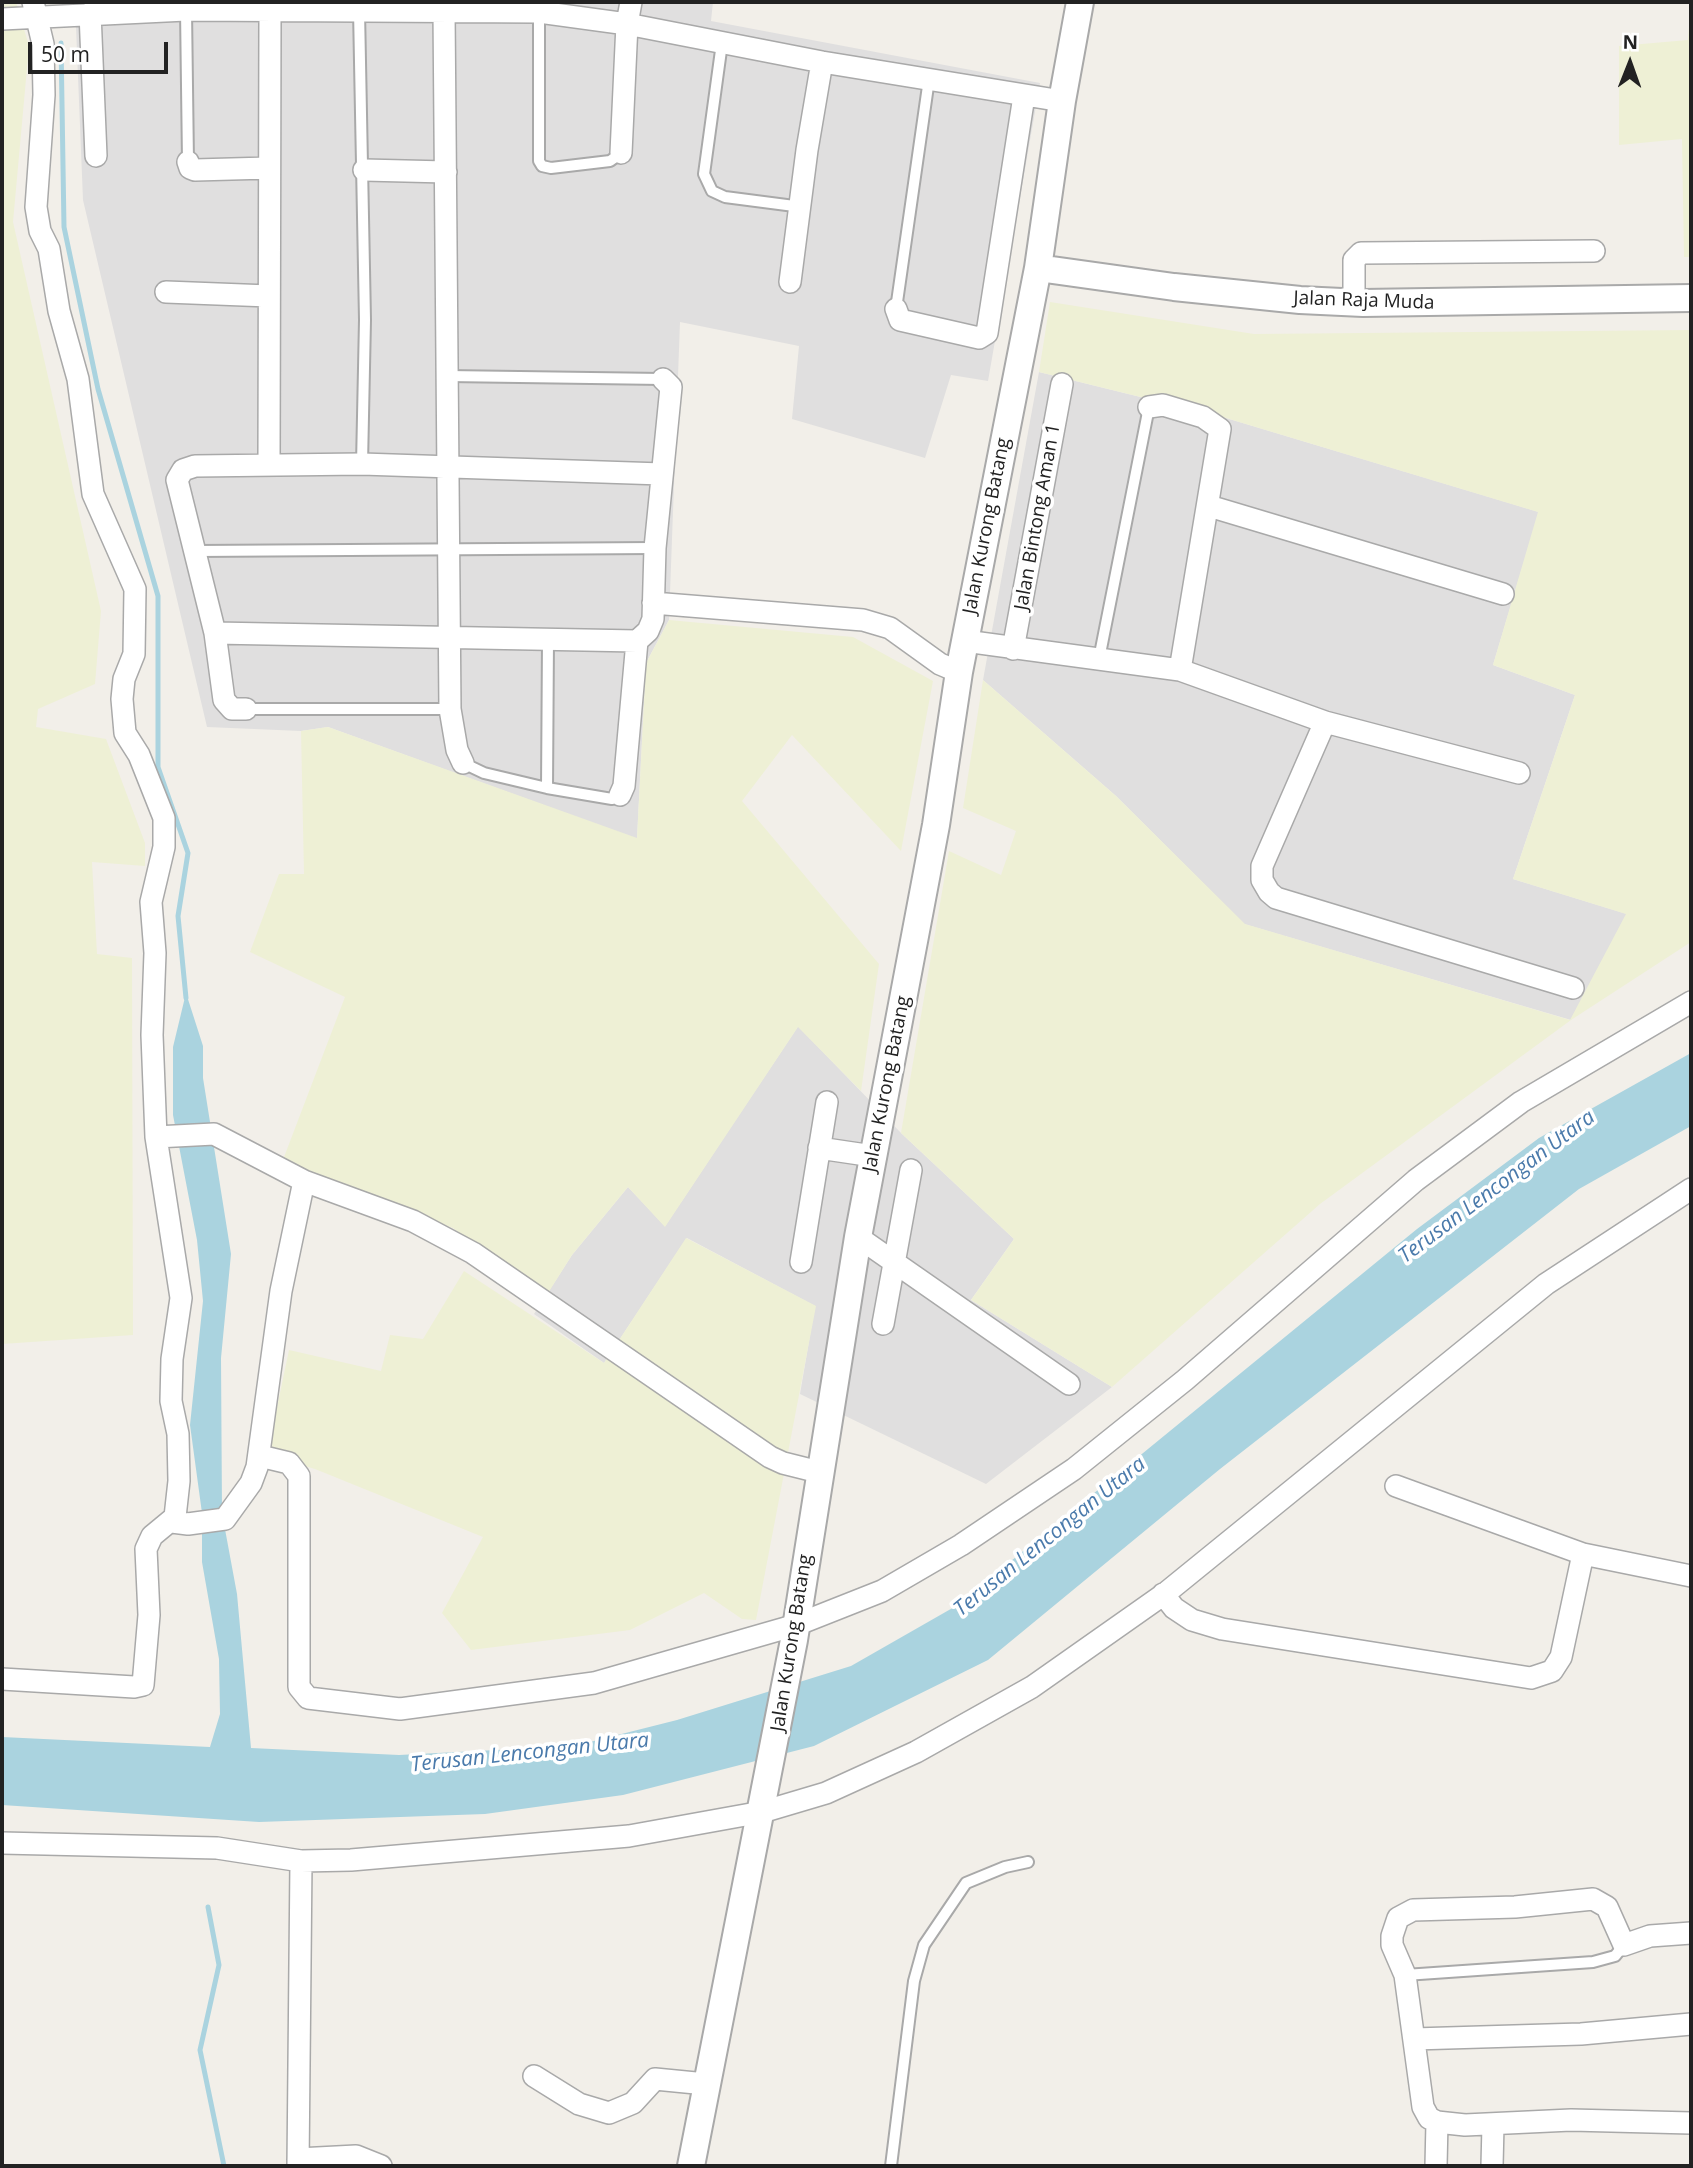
<!DOCTYPE html>
<style>
body{margin:0}
#map{position:relative;width:1693px;height:2168px;overflow:hidden;background:#f2efe9;font-family:"Open Sans",sans-serif}
canvas{display:block}
.frame{position:absolute;inset:0;border:4px solid #222;pointer-events:none}
.north{position:absolute;left:1595px;top:28px;width:70px;height:70px;-webkit-text-stroke:5px #fff;paint-order:stroke;rotate:1deg;font-size:19px;font-weight:700;line-height:28px;text-align:center;color:#222}
.north::after{content:'';display:block;margin:auto;width:24px;height:32px;background:#222;clip-path:polygon(50% 0,100% 100%,50% 72%,0 100%)}
.scale{position:absolute;left:28px;top:42px;width:140px;height:32px;box-sizing:border-box;border:4px solid #222;border-top:0;padding-left:9px;font-size:21px;line-height:24px;white-space:nowrap;color:#222;-webkit-text-stroke:5px #fff;paint-order:stroke}
</style>
<div id="map">
<canvas width="1693" height="2168"></canvas>
<div class="frame"></div>
<div class="north">N</div>
<div class="scale">50 m</div>
</div>
<script>
const context = document.querySelector('canvas').getContext('2d');
context.lineJoin = 'round';
function paint(path, color) {
  context.fillStyle = color;
  context.fill(path, 'evenodd');
}
function toPath(rows) {
  const path = new Path2D();
  for (const r of rows) {
    path.moveTo(r[0], r[1]);
    for (let i = 2; i < r.length; i += 2) path.lineTo(r[i], r[i + 1]);
  }
  return path;
}
function strokePath(path, color, width, dash) {
  context.strokeStyle = color;
  context.lineWidth = width;
  context.lineCap = dash ? 'butt' : 'round';
  context.setLineDash(dash || []);
  context.stroke(path);
}
function drawText(font, color, halo, rows, align = 'center') {
  context.font = font + ' "Open Sans",sans-serif';
  context.lineWidth = 7;
  context.setLineDash([]);
  context.textBaseline = 'middle';
  context.strokeStyle = halo;
  context.fillStyle = color;
  for (const [text, x, y, turn = 0] of rows) {
    context.save();
    context.translate(x, y);
    context.rotate((+turn || 0) * Math.PI / 180);
    context.textAlign = isNaN(turn) ? turn : align;
    if (halo) context.strokeText(text, 0, 0);
    context.fillText(text, 0, 0);
    context.restore();
  }
}
paint(toPath([
 [75,2,713,2,711,21,1040,83,988,381,951,375,925,458,792,419,799,346,680,322,669,620,646,663,637,839,328,727,301,731,207,727,83,200],
 [1039,372,1226,418,1539,512,1493,665,1575,695,1513,879,1627,914,1571,1020,1244,924,1116,796,983,680],
 [798,1026,901,1133,1014,1239,971,1300,1112,1387,986,1484,800,1394,815,1306,687,1238,604,1363,534,1314,572,1255,628,1187,665,1226]
]), '#e0dfdf');
paint(toPath([
 [2,2,16,2,29,46,13,222,101,611,95,684,38,709,36,727,106,739,145,843,145,866,92,862,97,954,132,958,133,1335,2,1344],
 [1691,2,1691,257,1684,257,1682,139,1619,145,1619,46,1688,40],
 [1050,302,1254,334,1691,330,1691,942,1571,1020,1320,1204,1112,1387,971,1300,1014,1239,901,1133,949,851,1001,875,1016,831,963,808,983,680,1116,796,1245,924,1570,1020,1626,914,1513,879,1575,695,1493,665,1538,512,1226,418,1039,372],
 [669,620,853,637,933,681,901,851,792,735,742,801,879,964,861,1091,798,1027,665,1227,628,1187,572,1255,543,1301,453,1228,281,1165,345,997,250,952,279,874,304,874,301,731,328,727,637,838,646,663],
 [686,1238,816,1306,756,1620,742,1619,704,1593,630,1630,471,1650,442,1613,483,1537,315,1469,267,1455,289,1350,381,1371,390,1335,423,1339,464,1271,604,1363]
]), '#eef0d5');
paint(toPath([
 [186,993,203,1046,203,1078,231,1254,221,1358,222,1513,237,1594,251,1748,399,1755,574,1746,677,1720,851,1666,956,1606,1417,1229,1539,1138,1691,1053,1691,1126,1579,1189,1220,1469,988,1660,814,1746,623,1795,485,1814,259,1822,2,1805,2,1737,210,1747,220,1714,219,1659,202,1562,202,1513,190,1425,203,1301,197,1240,173,1115,173,1047]
]), '#aad3df');
strokePath(toPath([
 [61,43,64,227,98,389,158,596,158,767,188,853,178,916,186,998],
 [208,1907,219,1965,200,2050,224,2166]
]), '#aad3df', 5);
const service = toPath([
 [186,10,188,162],
 [359,10,365,320,362,464],
 [539,12,539,161,542,166,551,168,610,161,621,153],
 [722,43,704,174,712,191,725,197,802,207],
 [896,309,929,79],
 [447,376,663,379],
 [195,551,655,548],
 [1099,659,1149,407],
 [246,709,450,709],
 [463,763,484,773,547,788,612,799,620,795],
 [547,788,548,640],
 [1405,1975,1593,1962,1615,1956,1624,1945],
 [891,2166,914,1981,924,1945,966,1883,1005,1867,1028,1862]
]);
const minor = toPath([
 [444,11,450,709,457,750,463,763],
 [90,13,96,156],
 [2,19,186,10,539,12,627,24,822,62,1062,101],
 [621,153,627,24,631,2],
 [188,162,190,168,195,170,268,168],
 [364,170,446,172],
 [790,282,807,150,822,62],
 [166,292,269,296],
 [1354,303,1354,260,1361,253,1594,251],
 [896,309,900,320,979,338,987,333,1024,96],
 [1149,407,1163,405,1203,417,1220,429,1180,670],
 [269,465,270,11],
 [1209,506,1503,594],
 [653,603,863,620,890,628,940,664,959,672],
 [215,633,637,641],
 [965,641,1180,670,1325,722,1519,773],
 [1013,649,1062,384],
 [246,709,232,709,224,700,215,633,177,480,183,470,195,466,362,464,662,474],
 [1325,722,1262,866,1262,880,1269,892,1276,898,1573,988],
 [620,795,624,786,637,641,648,631,653,619,655,548,671,387,663,379],
 [156,1137,214,1134,304,1181],
 [819,1148,873,1156],
 [858,1237,1069,1384],
 [801,1262,827,1102],
 [883,1324,911,1170],
 [260,1456,289,1463,299,1476,299,1687,308,1698,400,1709,594,1683,796,1625,882,1591,961,1545,1074,1469,1185,1380,1416,1180,1521,1102,1691,1002],
 [1396,1486,1583,1554],
 [172,1522,188,1524,225,1519,251,1483,257,1467,281,1291,304,1181,413,1221,473,1253,770,1457,783,1463,819,1472],
 [1163,1594,1174,1608,1192,1620,1222,1629,1531,1678,1552,1671,1561,1657,1583,1554,1691,1576],
 [2,1679,134,1687,143,1685,149,1615,146,1549,152,1536,175,1517,179,1481,178,1434,171,1401,172,1359,181,1298,156,1137,152,1035,155,953,151,902,164,847,164,818,139,755,125,733,122,699,124,679,134,654,135,589,93,494,78,379,59,311,49,249,40,231,36,207,44,95,43,44,33,2],
 [2,1843,217,1848,301,1861,351,1860,629,1836,762,1812,826,1793,916,1752,1032,1687,1167,1592,1546,1284,1691,1189],
 [1691,1933,1650,1936,1624,1945,1607,1907,1593,1899,1515,1907,1413,1910,1398,1918,1392,1936,1392,1945,1405,1975,1423,2107,1429,2118,1437,2122,1465,2125,1571,2120,1691,2123],
 [1414,2039,1581,2034,1691,2024],
 [534,2076,579,2104,609,2113,633,2103,655,2079,706,2084],
 [298,2159,356,2156,381,2166],
 [298,2166,301,1861],
 [1436,2166,1437,2122],
 [1492,2166,1493,2125]
]);
const tertiary = toPath([
 [1038,268,1174,287,1300,300,1363,303,1691,298],
 [691,2166,794,1640,858,1237,936,825,959,672,1038,268,1062,101,1080,2]
]);
strokePath(service, '#a9a9a9', 14);
strokePath(minor, '#a9a9a9', 24);
strokePath(tertiary, '#a9a9a9', 30);
strokePath(service, '#fff', 10);
strokePath(minor, '#fff', 21);
strokePath(tertiary, '#fff', 26);
drawText('19px', '#222', '#fff', [
 ["Jalan Raja Muda",1364,301,2],
 ["Jalan Bintong Aman 1",1038,517,-80],
 ["Jalan Kurong Batang",987,526,-79],
 ["Jalan Kurong Batang",887,1084,-79],
 ["Jalan Kurong Batang",792,1643,-81]
]);
drawText('italic 21px', '#4a7aab', '#fff', [
 ["Terusan Lencongan Utara",1497,1187,-37],
 ["Terusan Lencongan Utara",1050,1537,-39],
 ["Terusan Lencongan Utara",530,1753,-6]
]);
</script>
